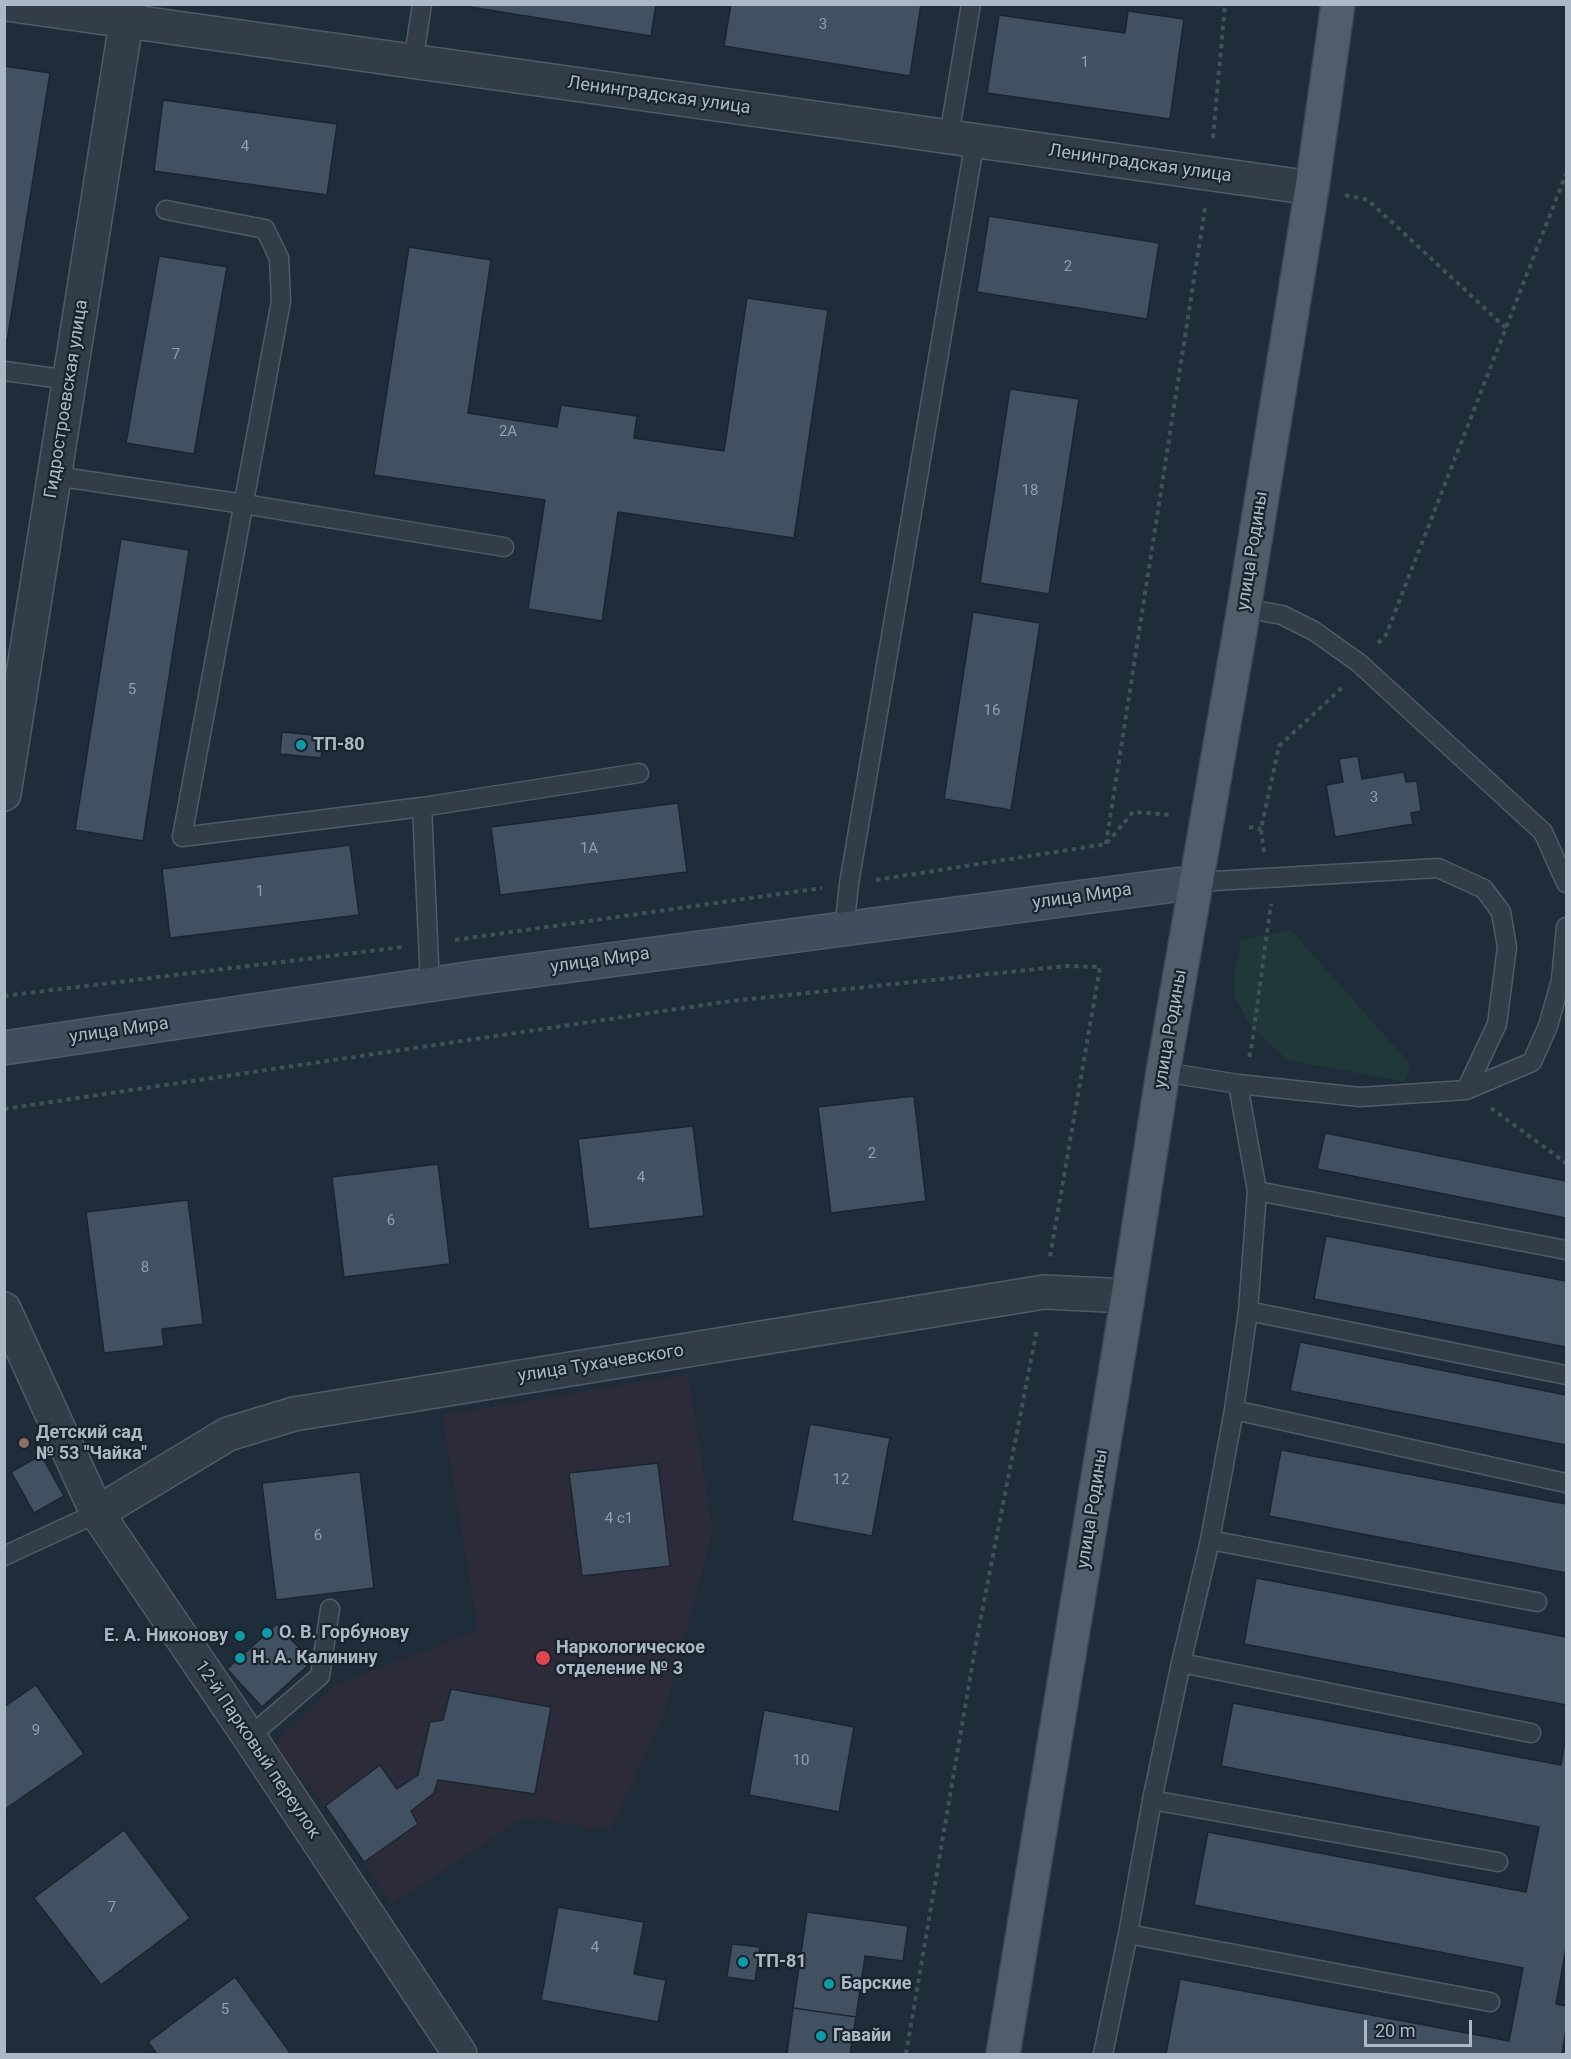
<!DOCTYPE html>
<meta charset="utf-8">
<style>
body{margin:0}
#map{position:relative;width:1571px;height:2059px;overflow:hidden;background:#1f2c39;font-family:Roboto,sans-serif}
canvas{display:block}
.frame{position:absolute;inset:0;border:6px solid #adb8c6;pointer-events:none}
.scale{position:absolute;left:1364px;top:2020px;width:108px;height:27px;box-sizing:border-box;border:3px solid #adb8c6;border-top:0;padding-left:8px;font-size:18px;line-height:21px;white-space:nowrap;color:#adb8c6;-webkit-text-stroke:4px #19232e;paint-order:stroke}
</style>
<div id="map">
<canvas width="1571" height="2059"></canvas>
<div class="frame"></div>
<div class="scale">20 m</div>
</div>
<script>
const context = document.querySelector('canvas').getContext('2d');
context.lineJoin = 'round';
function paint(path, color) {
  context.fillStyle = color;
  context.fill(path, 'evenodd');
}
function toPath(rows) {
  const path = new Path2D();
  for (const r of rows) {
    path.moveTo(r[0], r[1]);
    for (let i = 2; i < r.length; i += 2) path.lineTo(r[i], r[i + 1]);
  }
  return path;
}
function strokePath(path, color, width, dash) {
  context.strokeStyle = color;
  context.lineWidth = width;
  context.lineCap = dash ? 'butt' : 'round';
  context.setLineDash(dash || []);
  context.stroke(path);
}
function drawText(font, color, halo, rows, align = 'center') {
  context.font = font + ' Roboto,sans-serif';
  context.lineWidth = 4.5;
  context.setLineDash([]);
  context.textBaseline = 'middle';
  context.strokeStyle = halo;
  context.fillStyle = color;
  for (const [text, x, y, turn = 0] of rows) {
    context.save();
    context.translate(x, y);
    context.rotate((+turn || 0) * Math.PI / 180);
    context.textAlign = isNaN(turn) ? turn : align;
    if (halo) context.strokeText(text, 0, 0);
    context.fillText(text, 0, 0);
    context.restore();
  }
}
paint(toPath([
 [688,1374,713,1531,664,1716,610,1830,525,1817,392,1904,325,1806,274,1744,335,1685,478,1630,442,1415]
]), '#2c2b3a');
paint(toPath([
 [1291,930,1411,1065,1405,1082,1288,1060,1272,1047,1247,1020,1235,997,1234,976,1241,940]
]), '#21383a');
const building = toPath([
 [464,4,656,4,651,36,464,6,464,4],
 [731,4,921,4,910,76,724,46,731,4],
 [1128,11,1184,19,1170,119,987,93,999,15,1125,33,1128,11],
 [4,66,50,73,7,341,4,341,4,66],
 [163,100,337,124,327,195,154,171,163,100],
 [989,216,1159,243,1147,319,977,292,989,216],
 [409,247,491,260,468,413,557,427,561,405,637,416,634,438,724,451,747,298,828,310,794,538,618,512,602,621,528,609,545,500,374,475,409,247],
 [159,256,227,267,194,454,126,443,159,256],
 [1010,389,1079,399,1049,594,980,583,1010,389],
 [121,539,189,550,143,841,75,830,121,539],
 [973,612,1040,623,1011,810,944,799,973,612],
 [282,732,323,736,321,758,280,754,282,732],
 [1358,756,1362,779,1404,772,1406,782,1417,781,1421,811,1411,813,1413,824,1335,837,1326,785,1343,782,1339,759,1358,756],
 [678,803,687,872,500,895,491,827,678,803],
 [350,845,359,915,170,938,162,869,350,845],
 [914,1096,926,1201,831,1213,818,1107,914,1096],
 [693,1126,704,1216,589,1229,578,1139,693,1126],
 [1325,1133,1566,1181,1566,1218,1317,1169,1325,1133],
 [438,1164,450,1264,344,1277,332,1177,438,1164],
 [188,1200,203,1324,162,1329,164,1346,104,1353,86,1212,188,1200],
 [1326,1236,1566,1281,1566,1347,1314,1299,1326,1236],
 [1300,1342,1566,1395,1566,1445,1290,1391,1300,1342],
 [810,1424,890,1438,872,1536,792,1521,810,1424],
 [1281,1450,1566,1504,1566,1573,1269,1516,1281,1450],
 [41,1455,64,1496,34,1513,11,1472,41,1455],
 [658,1463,670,1566,582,1576,569,1473,658,1463],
 [360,1472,374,1588,276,1600,262,1483,360,1472],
 [1256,1578,1566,1637,1566,1705,1244,1644,1256,1578],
 [277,1624,312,1662,262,1707,227,1669,277,1624],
 [36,1685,84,1754,4,1810,4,1707,36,1685],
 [451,1689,551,1707,535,1794,438,1780,434,1793,411,1811,418,1824,364,1862,325,1806,380,1765,397,1789,418,1775,430,1722,443,1720,451,1689],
 [1233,1703,1561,1765,1566,1734,1566,1948,1556,2004,1566,2006,1566,2029,1562,2054,1166,2054,1180,1979,1509,2041,1523,1968,1194,1905,1208,1832,1526,1892,1539,1827,1221,1766,1233,1703],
 [764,1710,854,1727,839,1812,749,1795,764,1710],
 [124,1830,190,1918,101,1985,34,1898,124,1830],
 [558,1907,644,1922,634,1974,666,1980,658,2022,541,2000,558,1907],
 [807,1912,908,1926,903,1961,865,1956,856,2017,793,2008,807,1912],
 [732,1944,760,1947,755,1981,727,1977,732,1944],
 [235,1977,291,2054,157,2054,148,2042,235,1977],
 [793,2008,856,2017,850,2054,787,2054,793,2008]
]);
paint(building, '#425161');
strokePath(building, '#1b2530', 1.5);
const service = toPath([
 [413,63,422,4],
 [949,136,971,4],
 [166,210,265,229,279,258,281,301,182,837,422,807,430,985],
 [4,371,70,380],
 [55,476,244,504,504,547],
 [1244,608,1282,615,1314,631,1359,663,1543,832,1566,883],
 [422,807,639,773],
 [1197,882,1438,868,1484,889,1501,912,1507,947,1497,1024,1466,1090],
 [844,929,849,884,975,140],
 [1163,1072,1238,1084,1360,1097,1466,1090,1532,1062,1548,1026,1561,980,1566,927],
 [1257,1191,1566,1250],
 [1248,1311,1566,1375],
 [1234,1410,1566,1483],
 [1210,1540,1537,1602],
 [4,1556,97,1513],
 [1181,1663,1531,1733],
 [250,1738,262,1726,320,1676,330,1609],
 [1152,1800,1498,1862],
 [1128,1934,1490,2002],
 [1103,2054,1128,1934,1152,1800,1181,1663,1210,1540,1234,1410,1248,1311,1257,1191,1238,1084]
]);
const minor = toPath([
 [6,4,1312,188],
 [4,794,129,4],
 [4,1309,97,1513,250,1738,460,2054],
 [97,1513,228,1434,294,1414,1044,1292,1128,1296]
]);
const secondary = toPath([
 [4,1048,474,978,1197,882]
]);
const primary = toPath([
 [1003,2054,1128,1296,1163,1072,1244,608,1312,188,1338,4]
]);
strokePath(service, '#515b67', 21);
strokePath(minor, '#515b67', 36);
strokePath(secondary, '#515b67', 36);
strokePath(primary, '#3d4753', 36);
strokePath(toPath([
 [1213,138,1225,4],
 [1345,195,1368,200,1506,328],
 [1378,643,1386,635,1566,174],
 [1249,827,1261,829],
 [1106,844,1205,208],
 [1264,852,1261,829,1279,746,1344,686],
 [876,880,1106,844,1133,812,1172,815],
 [455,940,822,888],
 [4,996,403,947],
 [1249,1057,1251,1051,1271,904],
 [1491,1108,1566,1163],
 [4,1109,731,1001,1067,966,1100,967,1050,1257],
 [906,2054,976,1643,1037,1329]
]), '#3c5454', 4, [4.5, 4.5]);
strokePath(service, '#333d49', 18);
strokePath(minor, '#333d49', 33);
strokePath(secondary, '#414d5c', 33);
strokePath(primary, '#515d6a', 33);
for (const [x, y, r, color] of [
 [301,745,6,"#0f9aa8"],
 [24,1443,6,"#8d6e63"],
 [267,1633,6,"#0f9aa8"],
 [240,1636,6,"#0f9aa8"],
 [240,1658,6,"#0f9aa8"],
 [543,1658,8,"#e0444e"],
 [743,1962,6,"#0f9aa8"],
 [829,1984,6,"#0f9aa8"],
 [821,2036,6,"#0f9aa8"]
]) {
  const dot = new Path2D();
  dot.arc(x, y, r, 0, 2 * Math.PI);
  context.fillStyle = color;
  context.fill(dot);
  strokePath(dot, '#19232e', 2);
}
drawText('15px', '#929ead', null, [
 ["3",823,25],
 ["1",1085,63],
 ["4",245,147],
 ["2",1068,267],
 ["7",176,355],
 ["2А",508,432],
 ["18",1030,491],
 ["5",132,690],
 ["16",992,711],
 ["3",1374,798],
 ["1А",589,849],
 ["1",260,892],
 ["2",872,1154],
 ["4",641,1178],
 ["6",391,1221],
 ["8",145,1268],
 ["12",841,1480],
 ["4 с1",619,1519],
 ["6",318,1536],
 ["9",36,1731],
 ["10",801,1761],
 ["7",112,1908],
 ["4",595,1948],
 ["5",225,2010]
]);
drawText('18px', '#adb8c6', '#19232e', [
 ["Ленинградская улица",659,96,8],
 ["Ленинградская улица",1140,164,8],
 ["Гидростроевская улица",67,399,-81],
 ["улица Родины",1253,551,-81],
 ["улица Мира",1082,897,-8],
 ["улица Мира",600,961,-8],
 ["улица Родины",1171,1029,-80],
 ["улица Мира",119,1031,-8],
 ["улица Тухачевского",601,1364,-9],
 ["улица Родины",1093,1509,-81],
 ["12-й Парковый переулок",257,1750,56]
]);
drawText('bold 18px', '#adb8c6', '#19232e', [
 ["ТП-80",313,745],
 ["Детский сад",36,1433],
 ["№ 53 \"Чайка\"",36,1454],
 ["О. В. Горбунову",279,1633],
 ["Е. А. Никонову",228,1636,"right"],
 ["Наркологическое",556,1648],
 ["отделение № 3",556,1669],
 ["Н. А. Калинину",252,1658],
 ["ТП-81",755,1962],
 ["Барские",841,1984],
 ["Гавайи",833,2036]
], 'left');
</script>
